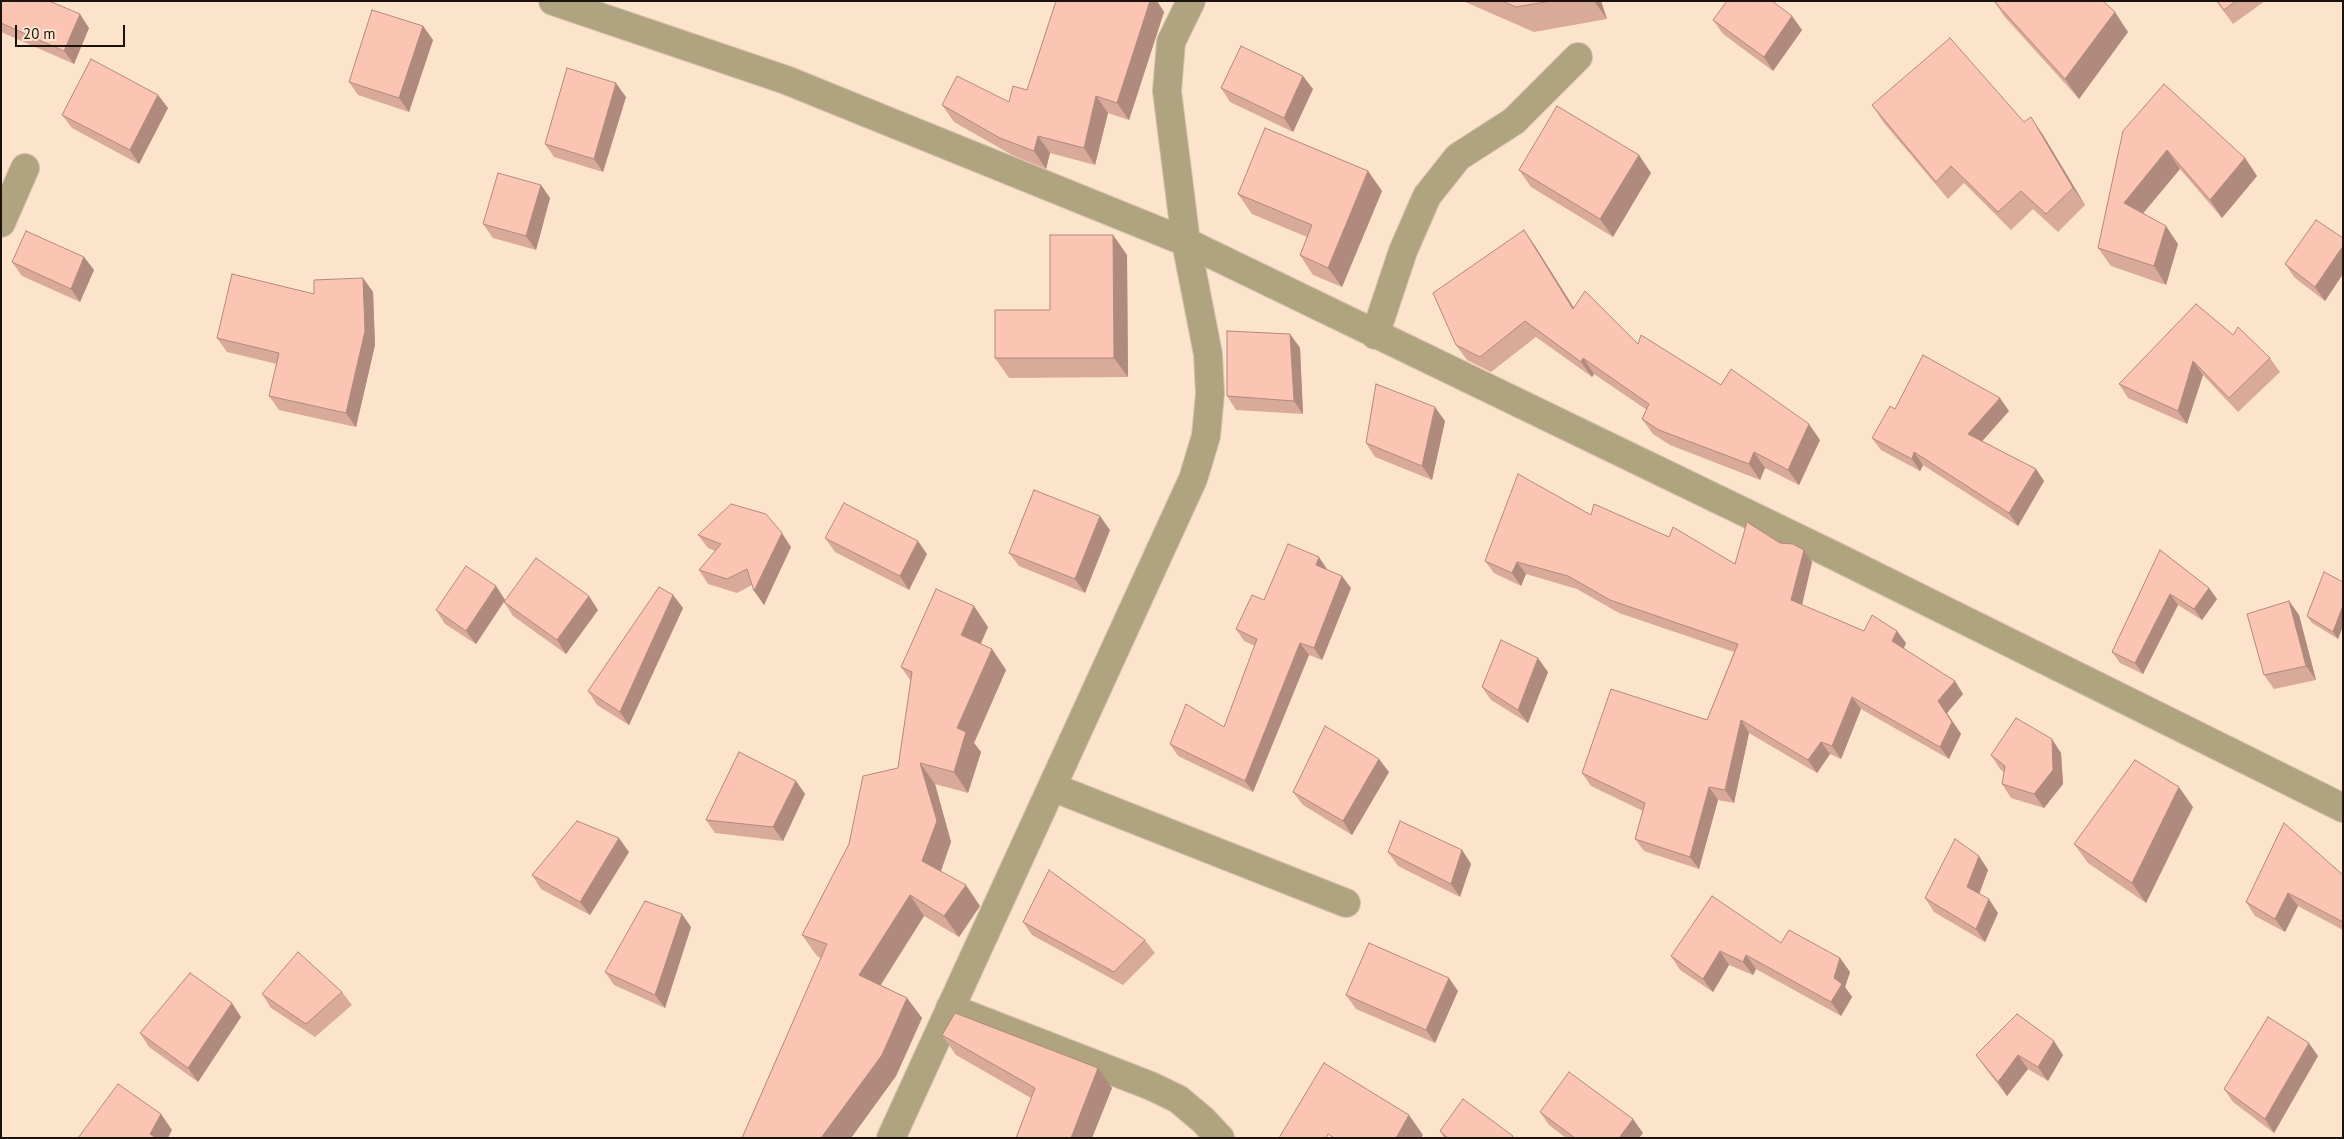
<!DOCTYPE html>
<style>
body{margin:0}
#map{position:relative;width:2344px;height:1139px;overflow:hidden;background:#fce3cc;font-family:"PT Sans",sans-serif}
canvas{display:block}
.frame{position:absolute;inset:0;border:2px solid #1b130b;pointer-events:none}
.scale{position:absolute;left:15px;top:25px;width:110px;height:22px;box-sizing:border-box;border:2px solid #1b130b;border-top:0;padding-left:6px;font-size:15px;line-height:18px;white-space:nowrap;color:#1b130b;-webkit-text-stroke:4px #fce3cc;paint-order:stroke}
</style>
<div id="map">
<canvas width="2344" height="1139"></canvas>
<div class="frame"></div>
<div class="scale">20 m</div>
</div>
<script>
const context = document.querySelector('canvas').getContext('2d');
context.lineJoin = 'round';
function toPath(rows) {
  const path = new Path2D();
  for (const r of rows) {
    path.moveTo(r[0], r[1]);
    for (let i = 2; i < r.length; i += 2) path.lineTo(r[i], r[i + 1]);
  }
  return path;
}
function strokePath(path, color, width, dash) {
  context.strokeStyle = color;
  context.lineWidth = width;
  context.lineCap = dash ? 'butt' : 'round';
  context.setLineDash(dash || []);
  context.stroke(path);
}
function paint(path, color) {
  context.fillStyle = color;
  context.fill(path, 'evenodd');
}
const minor = toPath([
 [553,1,786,80,1186,242,1833,555,2343,808],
 [1,223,25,168],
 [1375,335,1403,251,1427,196,1458,157,1514,121,1578,57],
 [1052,787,1346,903],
 [950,1008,1151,1086,1178,1099,1203,1120,1220,1138],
 [891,1138,1193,479,1206,436,1210,394,1208,354,1186,242,1167,91,1171,42,1191,1]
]);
strokePath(minor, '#d8c2ad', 30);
strokePath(minor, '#afa380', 28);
paint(toPath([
 [1,1,89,28,74,64,1,32],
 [1056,1,1157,1,1164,12,1129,120,1108,113,1095,165,1050,153,1046,169,1012,155,954,122,942,105,1009,102,1027,90],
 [1463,1,1601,1,1607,19,1534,32],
 [1994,1,2103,1,2128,32,2079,99,2004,16],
 [2216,1,2265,1,2233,24],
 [1792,16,1802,30,1773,71,1723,34,1713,20],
 [423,26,433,40,409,112,358,95,349,82],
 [1221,88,1313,89,1293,132,1230,102],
 [158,95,168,108,139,164,72,128,62,115],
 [626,97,603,172,554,157,545,144],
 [1872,105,2024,122,2043,135,2085,205,2058,232,2033,209,2011,230,1964,183,1948,199,1884,123],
 [2123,131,2245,158,2257,176,2222,218,2180,169,2143,214,2178,244,2166,285,2111,266,2098,248],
 [1519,170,1651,173,1613,237,1531,187],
 [1368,171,1382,191,1342,287,1313,275,1300,255,1307,237,1252,214,1238,194],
 [541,185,550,198,536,250,493,238,483,224],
 [1524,230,1535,246,1574,308,1638,344,1721,385,1820,440,1799,485,1765,468,1760,480,1670,445,1653,434,1642,419,1647,410,1594,374,1592,377,1536,337,1491,372,1467,360,1456,345],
 [1113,235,1127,255,1128,377,1009,378,995,358,1050,310],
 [2343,238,2343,274,2325,301,2295,278,2285,264],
 [84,257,94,270,80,302,22,276,12,262],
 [363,278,373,292,375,345,356,427,279,410,269,396,277,364,227,352,217,338,314,294],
 [1290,334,1300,348,1303,414,1236,410,1227,396],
 [2233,335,2270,358,2280,372,2238,412,2203,375,2187,424,2128,398,2119,384],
 [1895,409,2009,411,1982,441,2036,469,2044,481,2018,526,1923,465,1920,471,1881,450,1872,438],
 [1445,421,1432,480,1375,457,1366,443],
 [1591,515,1669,537,1735,564,1780,543,1804,550,1812,562,1802,605,1864,631,1897,631,1906,643,1904,648,1963,694,1947,713,1961,734,1949,759,1861,709,1841,759,1830,754,1817,773,1749,733,1734,803,1718,800,1699,869,1644,851,1635,839,1643,811,1591,786,1582,773,1707,720,1734,652,1619,613,1577,589,1526,574,1521,586,1494,573,1485,561],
 [1110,530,1085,593,1019,566,1009,553],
 [698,535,791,547,764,605,752,585,737,593,708,584,699,570,715,551,708,548],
 [825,538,927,554,909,590,835,552],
 [2160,550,2209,588,2217,599,2202,620,2178,605,2143,674,2120,663,2112,652],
 [1327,569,1327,570,1351,588,1322,660,1309,655,1253,792,1178,756,1170,744,1224,727,1255,646,1244,641,1236,629,1264,600],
 [2343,582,2343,626,2338,639,2312,623,2307,616],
 [496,586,505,600,598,610,566,654,513,616,504,602,476,644,445,624,436,610],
 [673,595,683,608,629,725,597,705,588,691],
 [2289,601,2299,615,2316,680,2274,689,2264,675],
 [988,627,981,644,992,649,1006,670,974,743,981,752,968,793,935,784,951,842,941,871,980,906,959,937,924,916,881,985,907,998,922,1018,896,1076,851,1138,742,1138,821,958,817,956,802,935,898,768,911,681,901,667],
 [1548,672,1528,723,1491,700,1482,687],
 [2061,753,2063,784,2044,808,2011,798,2002,784,2004,772,2000,769,1991,755],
 [1389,772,1352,835,1303,805,1293,792],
 [796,781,805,794,783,841,715,833,706,820],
 [2193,807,2146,903,2088,863,2074,844],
 [1462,850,1471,864,1460,897,1398,866,1388,852],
 [629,852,590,915,541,889,532,875],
 [1979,856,1988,870,1979,894,1998,913,1985,942,1934,912,1925,898],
 [2343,875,2343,930,2298,906,2285,932,2255,916,2246,902],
 [1023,922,1145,940,1155,953,1123,985,1032,935],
 [691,927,665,1008,614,985,605,972],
 [1781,943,1840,958,1850,972,1845,987,1852,997,1841,1016,1756,969,1753,975,1729,965,1713,992,1680,970,1671,956],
 [1458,991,1435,1043,1356,1009,1346,995],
 [342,992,352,1005,315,1037,271,1008,262,994],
 [241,1017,198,1082,149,1047,140,1033],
 [942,1035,1112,1088,1092,1138,1016,1138,1031,1098,956,1055],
 [1976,1055,2063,1055,2048,1081,2028,1069,2007,1096,1986,1069],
 [2318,1056,2274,1133,2233,1102,2224,1089],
 [1540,1112,1643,1133,1639,1138,1566,1138,1549,1125],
 [1440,1131,1514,1138,1444,1138]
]), '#d9a99a');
paint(toPath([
 [1150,1,1157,1,1164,12,1129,120,1117,103],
 [1594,1,1601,1,1607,19],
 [2115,12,2128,32,2079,99,2065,79],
 [80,14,89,28,74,64,64,51],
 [1792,16,1802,30,1773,71,1764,57],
 [423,26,433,40,409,112,399,98],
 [1303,76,1313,89,1293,132,1284,118],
 [616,83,626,97,603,172,594,159],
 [158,95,168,108,139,164,130,150],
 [1096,96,1108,113,1095,165,1084,148],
 [2031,117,2043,135,2085,205,2073,188],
 [1038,136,1050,153,1046,169,1034,151],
 [2167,150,2180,169,2136,221,2124,203],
 [1639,155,1651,173,1613,237,1600,219],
 [2245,158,2257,176,2222,218,2210,200],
 [1368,171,1382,191,1342,287,1328,268],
 [541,185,550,198,536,250,526,236],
 [2166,226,2178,244,2166,285,2154,266],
 [1524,230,1535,246,1584,324,1573,309],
 [1113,235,1127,255,1128,377,1114,358],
 [2343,246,2343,274,2325,301,2315,287],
 [84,257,94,270,80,302,71,289],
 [363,278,373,292,375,345,356,427,346,413],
 [1290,334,1300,348,1303,414,1294,401],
 [1583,358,1594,374,1592,377,1581,362],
 [2193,361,2203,375,2187,424,2178,411],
 [2000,398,2009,411,1977,447,1968,434],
 [1435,407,1445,421,1432,480,1422,466],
 [1809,424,1820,440,1799,485,1788,470],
 [1754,452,1765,468,1760,480,1749,464],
 [1914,452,1923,465,1920,471,1912,459],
 [2036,469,2044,481,2018,526,2009,513],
 [1100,516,1110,530,1085,593,1075,579],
 [782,533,791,547,764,605,754,591],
 [918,541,927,554,909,590,900,576],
 [1804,550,1812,562,1800,613,1791,600],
 [1319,557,1327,569,1324,577,1316,565],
 [1517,562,1526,574,1521,586,1512,573],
 [1342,576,1351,588,1322,660,1314,648],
 [496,586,505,600,476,644,466,631],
 [2209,588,2217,599,2202,620,2194,609],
 [2170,594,2178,605,2143,674,2135,663],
 [673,595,683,608,629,725,620,712],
 [589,596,598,610,566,654,557,640],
 [2289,601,2299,615,2316,680,2306,666],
 [2343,605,2343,626,2338,639,2333,632],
 [974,606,988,627,975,656,961,635],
 [1897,631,1906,643,1901,654,1892,641],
 [1300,643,1309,655,1253,792,1245,781],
 [992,649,1006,670,974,743,981,752,968,793,954,772,957,728],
 [1538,658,1548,672,1528,723,1518,710],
 [1955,681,1963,694,1947,713,1961,734,1949,759,1940,747,1938,701],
 [1852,697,1861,709,1841,759,1832,746],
 [1741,720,1749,733,1734,803,1725,790],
 [2052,739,2061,753,2063,784,2044,808,2034,794],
 [1821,742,1830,754,1817,773,1808,760],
 [1379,759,1389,772,1352,835,1343,821],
 [920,763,935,784,951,842,937,882,922,861],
 [796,781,805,794,783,841,773,827],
 [1709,787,1718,800,1699,869,1690,857],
 [2179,787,2193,807,2146,903,2132,883],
 [619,838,629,852,590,915,580,902],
 [1462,850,1471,864,1460,897,1451,884],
 [1979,856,1988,870,1977,900,1967,887],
 [966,885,980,906,959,937,944,916],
 [2288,893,2298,906,2285,932,2275,919],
 [910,895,924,916,874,995,859,975],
 [1989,899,1998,913,1985,942,1976,929],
 [682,914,691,927,665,1008,655,995],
 [1720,951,1729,965,1713,992,1703,979],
 [1746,955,1756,969,1753,975,1743,962],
 [1840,958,1850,972,1845,987,1852,997,1841,1016,1831,1002,1834,978],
 [1449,978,1458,991,1435,1043,1426,1030],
 [907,998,922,1018,896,1076,851,1138,821,1138],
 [232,1003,241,1017,198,1082,188,1068],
 [2054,1041,2063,1055,2048,1081,2038,1067],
 [2309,1043,2318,1056,2274,1133,2265,1119],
 [2018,1055,2028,1069,2007,1096,1998,1082],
 [1098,1068,1112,1088,1092,1138,1071,1138],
 [161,1114,172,1130,168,1138,153,1138,150,1134],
 [1409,1115,1423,1135,1421,1138,1396,1138],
 [1633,1119,1643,1133,1639,1138,1619,1138]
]), '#b08a7d');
const building = toPath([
 [1,1,49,1,80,14,64,51,1,23,1,1],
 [1056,1,1150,1,1117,103,1096,96,1084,148,1038,136,1034,151,1000,138,942,105,957,76,1009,102,1013,86,1027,90,1056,1],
 [1502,1,1551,1,1516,7,1502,1],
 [1727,1,1772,1,1792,16,1764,57,1713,20,1727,1],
 [1994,1,2103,1,2115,12,2065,79,1994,1],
 [2217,1,2236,1,2224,10,2217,1],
 [372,10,423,26,399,98,349,82,372,10],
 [1950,38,2024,122,2031,117,2073,188,2046,214,2021,191,1998,212,1951,166,1936,182,1872,105,1950,38],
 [1241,46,1303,76,1284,118,1221,88,1241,46],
 [91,59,158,95,130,150,62,115,91,59],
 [567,68,616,83,594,159,545,144,567,68],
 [2164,84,2245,158,2210,200,2167,150,2124,203,2166,226,2154,266,2098,248,2123,131,2164,84],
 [1557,106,1639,155,1600,219,1519,170,1557,106],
 [1265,128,1368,171,1328,268,1300,255,1312,225,1238,194,1265,128],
 [498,173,541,185,526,236,483,224,498,173],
 [2316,220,2343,238,2343,246,2315,287,2285,264,2316,220],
 [1524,230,1573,309,1585,291,1638,344,1641,335,1721,385,1731,369,1809,424,1788,470,1754,452,1749,464,1659,430,1642,419,1649,404,1583,358,1581,362,1525,321,1480,357,1456,345,1433,293,1524,230],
 [26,231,84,257,71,289,12,262,26,231],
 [1050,235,1113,235,1114,358,995,358,995,310,1050,310,1050,235],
 [232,274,314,294,314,280,363,278,365,331,346,413,269,396,279,353,217,338,232,274],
 [2196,304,2233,335,2238,327,2270,358,2229,398,2193,361,2178,411,2119,384,2196,304],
 [1227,331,1290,334,1294,401,1227,396,1227,331],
 [1923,355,2000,398,1968,434,2036,469,2009,513,1914,452,1912,459,1872,438,1890,406,1895,409,1923,355],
 [1376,384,1435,407,1422,466,1366,443,1376,384],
 [1518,474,1591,515,1594,504,1669,537,1673,527,1735,564,1747,522,1780,543,1793,544,1804,550,1791,600,1864,631,1872,615,1897,631,1892,641,1955,681,1938,701,1952,722,1940,747,1852,697,1832,746,1821,742,1808,760,1741,720,1725,790,1709,787,1690,857,1635,839,1645,803,1582,773,1611,689,1707,720,1738,644,1610,600,1568,576,1517,562,1512,573,1485,561,1518,474],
 [1034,490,1100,516,1075,579,1009,553,1034,490],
 [844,503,918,541,900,576,825,538,844,503],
 [731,504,766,514,782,533,754,591,747,569,727,579,699,570,721,544,698,535,731,504],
 [1288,544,1319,557,1316,565,1342,576,1314,648,1300,643,1245,781,1170,744,1186,704,1224,727,1257,639,1236,629,1252,595,1264,600,1288,544],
 [2160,550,2209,588,2194,609,2170,594,2135,663,2112,652,2160,550],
 [536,558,589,596,557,640,504,602,536,558],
 [466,566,496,586,466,631,436,610,466,566],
 [2324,572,2343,582,2343,605,2333,632,2307,616,2324,572],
 [659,587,673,595,620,712,588,691,659,587],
 [936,589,974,606,961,635,992,649,957,728,966,732,954,772,920,763,937,821,922,861,966,885,944,916,910,895,859,975,907,998,882,1055,821,1138,742,1138,827,944,802,935,849,844,863,776,898,768,912,672,901,667,936,589],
 [2289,601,2306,666,2264,675,2247,614,2289,601],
 [1501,640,1538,658,1518,710,1482,687,1501,640],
 [2016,718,2052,739,2053,770,2034,794,2002,784,2005,766,1991,755,2016,718],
 [1325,726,1379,759,1343,821,1293,792,1325,726],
 [739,752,796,781,773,827,706,820,739,752],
 [2135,760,2179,787,2132,883,2074,844,2135,760],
 [577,821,619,838,580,902,532,875,577,821],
 [1400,821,1462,850,1451,884,1388,852,1400,821],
 [2284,823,2343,875,2343,922,2288,893,2275,919,2246,902,2284,823],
 [1955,839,1979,856,1967,887,1989,899,1976,929,1925,898,1955,839],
 [1049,870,1145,940,1114,972,1023,922,1049,870],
 [1712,896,1781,943,1789,930,1840,958,1834,978,1842,984,1831,1002,1746,955,1743,962,1720,951,1703,979,1671,956,1712,896],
 [645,901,682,914,655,995,605,972,645,901],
 [1369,943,1449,978,1426,1030,1346,995,1369,943],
 [298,952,342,992,306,1024,262,994,298,952],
 [190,973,232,1003,188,1068,140,1033,190,973],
 [955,1013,1098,1068,1071,1138,1016,1138,1035,1088,942,1035,955,1013],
 [2017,1014,2054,1041,2038,1067,2018,1055,1998,1082,1976,1055,2017,1014],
 [2268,1017,2309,1043,2265,1119,2224,1089,2268,1017],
 [1324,1063,1409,1115,1396,1138,1334,1138,1328,1134,1326,1138,1279,1138,1324,1063],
 [1569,1072,1633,1119,1619,1138,1575,1138,1540,1112,1569,1072],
 [118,1084,161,1114,150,1134,156,1138,78,1138,118,1084],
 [1463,1099,1513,1136,1511,1138,1448,1138,1440,1131,1463,1099]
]);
paint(building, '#fcc5b3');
strokePath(building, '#b08a7d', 1);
</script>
